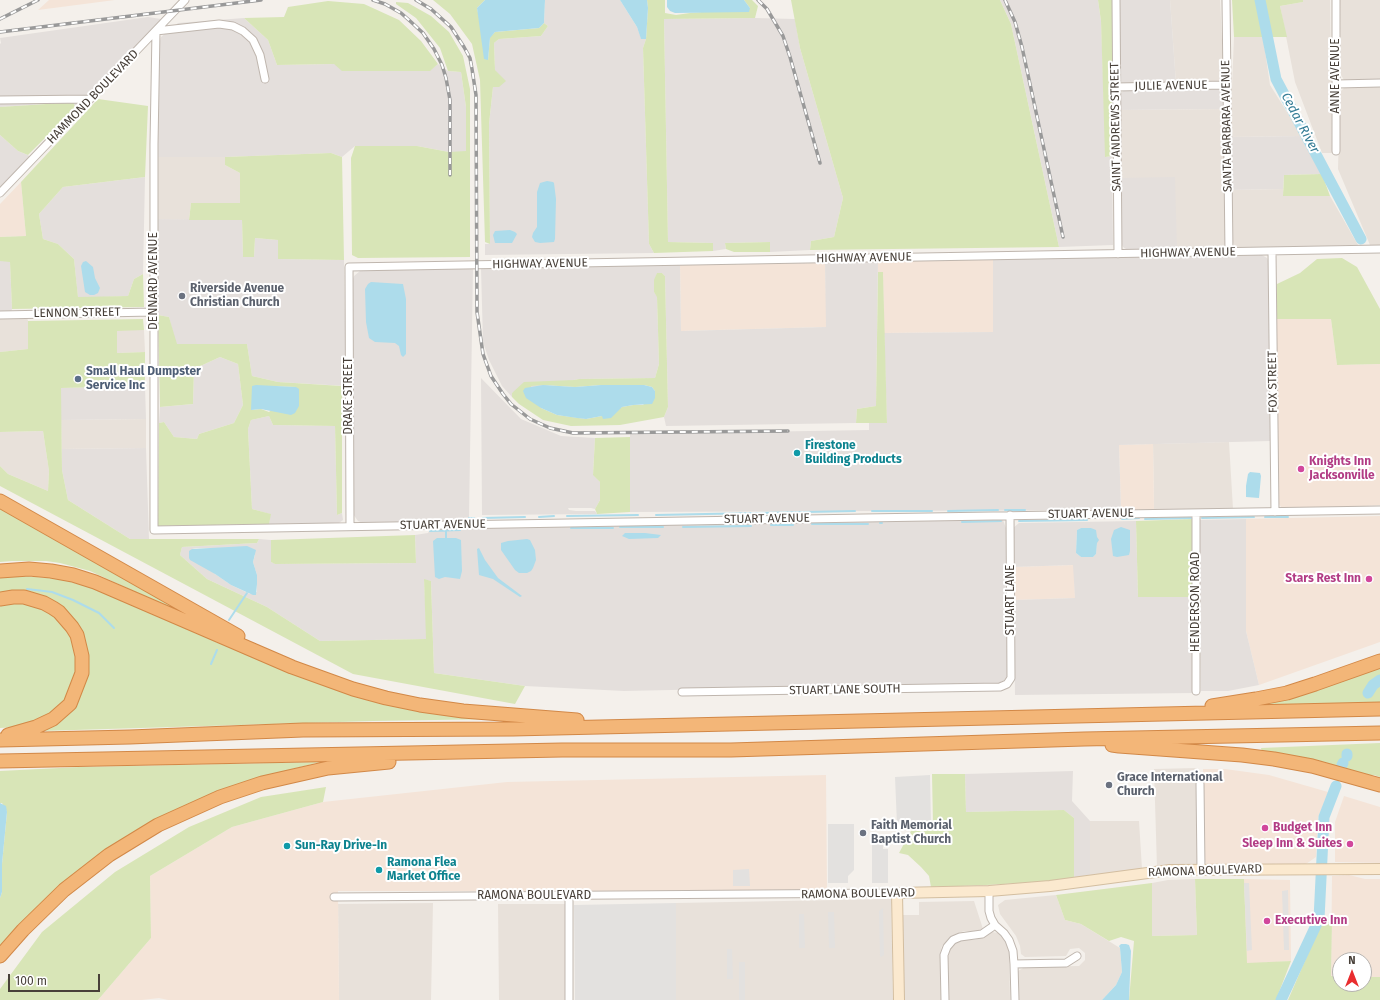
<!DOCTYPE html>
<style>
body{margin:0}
#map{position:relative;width:1380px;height:1000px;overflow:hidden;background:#f4f0eb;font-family:"Fira Sans",sans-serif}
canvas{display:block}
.north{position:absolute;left:1332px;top:952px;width:40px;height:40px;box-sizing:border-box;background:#fff;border:1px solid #b6b3b0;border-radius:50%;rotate:0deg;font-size:11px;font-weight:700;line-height:16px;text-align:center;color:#484039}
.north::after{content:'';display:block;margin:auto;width:14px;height:18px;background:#e92d2f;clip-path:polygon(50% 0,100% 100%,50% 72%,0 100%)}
.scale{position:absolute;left:8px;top:974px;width:92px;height:18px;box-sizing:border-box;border:2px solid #484039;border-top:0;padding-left:5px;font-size:12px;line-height:14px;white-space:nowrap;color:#484039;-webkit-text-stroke:3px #fff;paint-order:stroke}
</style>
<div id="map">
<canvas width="1380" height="1000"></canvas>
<div class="north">N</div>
<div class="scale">100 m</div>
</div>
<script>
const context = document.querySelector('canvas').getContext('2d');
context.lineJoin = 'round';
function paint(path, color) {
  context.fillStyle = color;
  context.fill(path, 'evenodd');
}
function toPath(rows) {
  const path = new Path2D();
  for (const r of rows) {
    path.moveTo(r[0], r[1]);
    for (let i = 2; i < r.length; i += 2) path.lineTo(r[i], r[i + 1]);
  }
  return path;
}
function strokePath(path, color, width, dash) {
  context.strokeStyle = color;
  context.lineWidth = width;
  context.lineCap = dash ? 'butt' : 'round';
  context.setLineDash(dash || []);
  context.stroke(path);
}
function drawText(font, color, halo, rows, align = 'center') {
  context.font = font + ' "Fira Sans",sans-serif';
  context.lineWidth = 4;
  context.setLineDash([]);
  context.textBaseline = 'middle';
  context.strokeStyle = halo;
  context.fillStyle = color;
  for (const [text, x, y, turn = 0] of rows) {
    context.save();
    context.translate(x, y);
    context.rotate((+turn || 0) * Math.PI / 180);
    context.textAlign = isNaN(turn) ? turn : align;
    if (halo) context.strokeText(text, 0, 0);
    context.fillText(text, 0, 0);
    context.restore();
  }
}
paint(toPath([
 [1170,0,1220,0,1224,82,1176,84],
 [1303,0,1330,0,1332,153,1322,153,1295,82,1280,6,1303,2],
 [1340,0,1380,0,1380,79,1344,80,1341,75],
 [1234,37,1263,37,1270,85,1302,136,1230,137],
 [1380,86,1380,245,1370,245,1338,169,1340,92,1344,88],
 [1224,109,1226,244,1224,248,1177,250,1119,178,1119,110],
 [157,157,225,157,225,165,240,173,240,203,191,203,189,220,157,219],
 [1283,189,1284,196,1330,196,1358,245,1240,249,1235,246,1232,241,1230,190],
 [27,317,28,321,28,349,0,352,0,318],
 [117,330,144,330,145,352,117,353],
 [146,419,146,448,62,449,61,420],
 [43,431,49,471,48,491,8,474,0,466,0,432],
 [1229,442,1233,509,1154,510,1153,444],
 [1197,768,1198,864,1193,866,1157,868,1154,769],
 [1090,821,1139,821,1142,869,1090,878],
 [1195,879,1197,935,1152,936,1152,883,1168,880],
 [1056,895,1065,920,1081,924,1120,948,1122,972,1116,985,1102,1000,1019,1000,1018,971,1025,967,1079,966,1085,960,1085,953,1079,948,1070,949,1066,956,1025,957,1021,954,1020,946,1016,936,1000,914,998,905,1005,900],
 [891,899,893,1000,676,1000,676,903],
 [974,901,983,929,975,931,964,931,956,934,949,939,942,946,940,954,941,1000,902,1000,901,915,919,915,919,902],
 [433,903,431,1000,339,1000,338,904],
 [498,904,566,904,567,1000,499,1000],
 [992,932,998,933,1007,941,1009,951,1010,1000,949,1000,948,958,950,949,954,943,962,940,974,940,984,937]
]), '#e8e1da');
paint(toPath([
 [49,0,115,0,38,10],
 [21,182,26,236,0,237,0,204],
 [993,259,993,332,884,333,883,273,878,272,878,261],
 [825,263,827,327,681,331,680,265],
 [1277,319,1331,319,1337,365,1380,364,1380,505,1333,508,1282,508,1277,502],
 [1153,444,1154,510,1121,510,1119,445],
 [1380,516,1380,642,1259,685,1246,631,1246,519],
 [1074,565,1075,598,1014,600,1013,567],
 [1203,769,1225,769,1269,775,1328,792,1318,818,1316,857,1306,864,1208,865,1204,861],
 [826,775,827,891,338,891,339,1000,168,1000,159,998,142,1000,98,1000,151,938,150,876,232,827,323,802,507,782],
 [1344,796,1380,807,1380,863,1335,862,1335,822],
 [1349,875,1365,879,1380,879,1380,977,1364,977,1364,960,1340,960,1340,977,1331,977,1332,876],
 [1244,879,1290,880,1291,961,1246,964]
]), '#f4e4d8');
paint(toPath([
 [545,0,620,0,637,27,641,38,646,39,643,48,649,244,654,253,485,255,485,244,490,244,489,124,493,87,499,87,495,70,494,43,499,39,541,36,548,26,544,23],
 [1000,0,1098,0,1101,21,1106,157,1112,156,1113,245,1059,247,1011,24],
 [1119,0,1170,0,1176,84,1123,84,1119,80],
 [148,17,161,19,75,108,74,103,62,103,0,107,0,44,1,43,0,38],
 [244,18,268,40,277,65,334,64,429,71,438,64,448,71,461,72,466,107,466,152,449,152,417,146,355,146,342,157,331,153,225,157,157,157,159,45,161,37,178,23],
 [755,18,795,19,800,48,843,198,834,237,811,241,810,250,770,252,770,242,725,243,726,249,713,251,713,243,668,242,664,19],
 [1219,88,1224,91,1224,109,1119,110,1119,95,1125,89],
 [0,135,18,151,28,155,30,157,0,187],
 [1302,136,1322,174,1284,175,1283,189,1230,190,1230,137],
 [145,177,143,274,134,279,128,296,78,298,74,259,58,244,43,239,39,214,63,187],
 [1175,177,1177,250,1129,251,1123,247,1121,243,1119,178],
 [157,219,242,220,243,257,254,257,255,238,278,240,278,259,344,260,346,386,278,382,252,376,247,344,176,344,169,317,158,315],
 [1262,255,1267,258,1269,262,1270,441,1119,445,1121,510,630,512,630,434,869,430,869,423,887,423,884,333,993,332,993,259],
 [0,261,10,261,12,309,11,312,0,312],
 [878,261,876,406,857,409,856,423,666,426,664,417,668,407,665,276,662,273,657,273,654,292,657,296,659,364,655,378,579,379,512,393,512,397,502,386,489,360,483,342,481,268,680,265,681,331,826,327,825,263],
 [473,267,469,517,456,521,363,523,358,521,353,514,352,282,354,276,360,271,368,269],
 [220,357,238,364,243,405,234,423,199,434,197,439,174,437,164,422,159,423,160,407,193,404,194,369],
 [481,378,521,419,561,436,595,438,593,474,600,482,600,500,595,509,591,508,568,508,569,510,576,511,595,511,597,514,482,515],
 [145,386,146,419,61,420,61,388],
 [269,416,273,425,335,426,337,515,342,513,343,520,339,523,269,524,270,514,252,509,248,429,251,420],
 [146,448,149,539,130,539,68,500,62,470,62,449],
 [999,519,1003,520,1006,528,1008,678,999,683,624,691,525,686,434,673,431,581,424,580,427,639,320,641,267,607,207,579,180,555,182,547,257,543,259,539,271,540,271,562,276,564,416,563,415,535,428,533,431,528],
 [196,548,220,548,255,555,253,562,257,575,257,592,250,594,231,585,215,574,192,549],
 [1246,519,1246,631,1259,685,1228,691,1201,691,1199,520],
 [1136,521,1138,597,1193,597,1194,693,1015,695,1014,600,1075,598,1073,565,1013,567,1013,528,1019,523],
 [1091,528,1097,537,1096,554,1093,557,1081,557,1076,553,1077,530,1081,528],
 [1073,771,1072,801,1090,821,1090,878,1074,880,1074,818,1064,810,966,812,965,774]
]), '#e4dfdc');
paint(toPath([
 [433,0,485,0,477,8,488,60,490,37,495,32,539,28,544,23,548,26,541,36,499,39,494,43,495,70,506,81,499,87,493,87,489,124,490,244,485,242,480,80,472,44,450,14],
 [647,0,665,0,665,13,676,15,690,13,750,8,744,0,752,0,758,6,755,18,664,19,668,242,713,243,713,251,654,253,649,244,643,48,646,39,648,8],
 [791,0,1000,0,1011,24,1059,247,810,250,811,241,834,237,843,198,800,48],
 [1098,0,1112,0,1112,156,1105,157,1101,21],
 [1232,0,1303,0,1303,2,1280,6,1287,37,1234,37],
 [328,1,364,4,399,20,421,41,438,64,430,71,342,71,334,64,277,65,268,40,244,18,284,17,288,7],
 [396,2,408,3,431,16,449,32,463,56,470,89,470,257,358,258,352,255,351,158,355,146,417,146,449,152,466,151,466,107,461,72,448,71,440,48,416,18,396,4],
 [98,99,148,106,145,177,63,187,39,214,43,239,58,244,74,259,78,297,128,296,134,279,143,274,144,307,12,309,10,262,0,261,0,237,26,236,21,182],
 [62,103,74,103,75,108,28,155,18,151,0,135,0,107],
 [331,153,342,157,344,260,278,259,278,240,255,238,254,257,243,257,242,220,189,220,191,203,240,203,240,173,225,165,225,157],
 [1322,174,1330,196,1283,196,1284,175],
 [770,242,770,252,734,252,726,249,725,243],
 [1342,258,1357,267,1380,309,1380,364,1337,365,1331,319,1277,319,1277,284,1300,273,1317,259],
 [878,272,883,272,887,423,856,423,857,409,876,406],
 [657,273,662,273,665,276,668,407,664,417,620,425,571,426,543,420,519,404,512,397,512,393,524,382,574,380,579,379,655,378,659,364,657,297,654,292,654,280],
 [543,385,575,387,601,385,644,385,652,387,655,391,643,405,633,405,622,407,602,416,586,419,557,415,541,408,531,386],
 [158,315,169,317,177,344,247,344,252,376,278,382,342,386,342,513,337,515,335,426,273,425,269,416,251,420,248,429,252,509,271,514,269,524,158,526,159,423,164,422,174,437,197,439,199,434,234,423,243,405,238,364,220,357,194,369,193,404,160,407],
 [271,386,296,387,269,412,261,409,251,410],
 [143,319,144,330,117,331,117,353,145,352,145,386,61,388,62,470,68,500,130,539,259,539,257,543,182,547,180,555,207,579,267,607,320,641,426,639,424,579,431,581,434,673,525,686,515,704,353,674,0,486,0,466,8,474,48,491,49,471,43,431,0,432,0,352,28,349,28,321],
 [630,437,630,512,597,514,595,509,600,500,600,482,593,475,595,438],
 [0,503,205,624,90,571,60,563,46,561,12,561,0,562],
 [1193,519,1193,597,1138,597,1136,521],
 [415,535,416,563,275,564,271,562,271,540],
 [24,576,60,579,89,587,285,669,497,719,373,721,41,731,84,680,64,612,0,596,0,577],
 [0,603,36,603,62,620,79,653,73,691,50,716,19,727,0,728],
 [1380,665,1380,704,1246,705],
 [1380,743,1380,777,1374,775,1350,775,1262,752,1261,748],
 [320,762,262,777,144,827,0,948,0,898,2,892,2,864,7,812,2,803,0,803,0,771,79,767],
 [932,774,965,774,966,812,1064,810,1074,818,1074,880,986,885,931,887,929,876,921,867,908,855,899,853,912,829,933,825],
 [326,787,323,802,232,827,150,876,151,938,98,1000,0,1000,0,989,42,932,115,872,189,827,261,797],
 [1195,879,1244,879,1247,963,1291,961,1276,1000,1129,1000,1134,941,1121,937,1109,941,1081,924,1065,920,1056,895,1152,883,1152,936,1197,935],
 [1323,919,1332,919,1331,976,1340,977,1340,984,1364,984,1364,977,1380,977,1380,1000,1288,1000]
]), '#d8e5b7');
paint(toPath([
 [930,775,931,824,897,825,895,777],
 [828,824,854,824,854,870,848,876,848,883,828,883],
 [872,843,883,843,883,849,888,849,888,883,872,883],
 [749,869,750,886,733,886,733,870],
 [1244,883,1249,883,1252,950,1247,951],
 [1288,890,1289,950,1284,950,1282,891],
 [676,903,676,1000,575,1000,574,905],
 [883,908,884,955,881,957,880,956,879,911],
 [828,912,834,912,835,948,829,948],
 [799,914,804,914,805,948,799,948],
 [727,949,732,949,733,979,727,979],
 [739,962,745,962,745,1000,739,1000]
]), '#e3e1df');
paint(toPath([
 [485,0,545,0,544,23,539,28,495,32,490,38,488,60,484,59,477,8],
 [620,0,647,0,648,8,646,39,641,39,637,27],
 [667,0,744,0,750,8,749,12,675,13,670,11,667,7],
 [547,181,553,182,554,183,556,199,555,239,554,242,540,243,535,242,532,237,533,233,537,227,537,192,540,183],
 [510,230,515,232,517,234,512,243,495,243,493,235,495,231],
 [86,261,93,267,95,278,100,288,98,293,94,295,90,295,85,292,81,266,83,262],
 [371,282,403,284,406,299,406,354,403,357,401,355,399,346,395,343,375,342,369,338,366,322,365,289,368,284],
 [256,385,296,387,299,389,299,406,295,413,291,415,261,409,251,410,252,386],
 [543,385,575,387,601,385,644,385,652,387,655,391,655,398,652,404,633,405,622,407,611,418,603,419,602,416,586,419,577,418,557,415,541,408,526,398,523,391,525,388],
 [1250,472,1260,473,1261,476,1259,498,1246,497,1246,486,1248,474],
 [1121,527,1130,530,1130,551,1129,555,1117,557,1113,556,1111,539,1114,530],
 [1081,528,1091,528,1096,530,1097,537,1099,540,1097,543,1096,554,1093,557,1081,557,1076,553,1077,530],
 [625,533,645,533,661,535,658,538,629,539,622,536],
 [437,538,456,538,461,540,462,571,460,579,445,577,439,579,435,577,433,541],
 [527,539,530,540,535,550,536,560,533,568,531,571,527,573,519,573,515,570,501,550,501,543,508,541],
 [247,546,256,550,253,562,257,575,257,584,256,595,253,595,231,585,215,574,190,560,189,558,189,551,192,549],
 [479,548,485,560,498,578,522,596,520,597,493,579,479,575,477,549],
 [0,803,6,806,7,812,2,864,2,892,0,898],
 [1121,944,1126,944,1129,945,1131,951,1129,1000,1102,1000,1116,985,1122,972,1120,948,1119,946]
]), '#addceb');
strokePath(toPath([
 [1005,510,1025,510],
 [872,511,932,511],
 [948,511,998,510],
 [656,515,855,511],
 [567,516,638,515],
 [539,517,554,516],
 [1265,517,1288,517],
 [469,518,474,518],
 [483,518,525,517],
 [1202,518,1254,517],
 [1122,519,1139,518],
 [1145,519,1191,518],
 [1019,521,1087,520],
 [962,522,1001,521],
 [880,523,882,523],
 [812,524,868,524],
 [771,525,793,525],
 [620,527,663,527],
 [683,527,751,526],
 [571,528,613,528],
 [446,530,446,538],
 [430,531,460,530],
 [27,589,52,592,73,600,99,613,114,628],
 [229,620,247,593],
 [211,664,217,650]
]), '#addceb', 2);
strokePath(toPath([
 [1260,0,1276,79,1361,239],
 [1368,693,1373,685,1380,680],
 [1347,756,1347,754],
 [1342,765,1343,763],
 [1281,1000,1319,919,1324,817,1336,786]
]), '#addceb', 11);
const street = toPath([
 [1116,0,1118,254],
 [1226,0,1229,252],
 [265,79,260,55,253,40,243,31,233,26,219,24,156,31,154,144,154,530,864,518,1380,510],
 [1337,84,1380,83],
 [1116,87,1226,85],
 [0,100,90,99],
 [1336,151,1336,0],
 [0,193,185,0],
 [1272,252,1275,512],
 [0,315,153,312],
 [1196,513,1196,691],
 [350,526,349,267,1380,249],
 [682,692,1000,687,1007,684,1011,678,1010,515],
 [1200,784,1201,869],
 [989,891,989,911,991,918,995,925,1004,933,1009,940,1013,951,1014,964,1015,1000],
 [569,896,569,1000],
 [334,897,897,893],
 [1014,964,1066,963,1077,956],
 [945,1000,944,955,947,947,953,940,960,937,982,934,995,925]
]);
const secondary = toPath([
 [899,1000,897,893,989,891,1050,886,1170,870,1380,869]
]);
const highway = toPath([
 [0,501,238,636],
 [0,571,29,569,51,571,73,575,95,582,292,667,353,689,386,698,420,705,463,711,577,720],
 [0,599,13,597,24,597,44,603,53,608,59,612,72,627,77,635,82,656,82,673,70,704,53,719,36,727,8,735],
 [1212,706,1256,699,1287,693,1315,684,1380,661],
 [0,740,130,737,303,730,513,729,1380,709],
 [1112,745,1119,746,1242,755,1274,759,1312,766,1380,785],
 [0,761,562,750,731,750,1084,739,1380,733],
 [0,956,23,930,64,890,109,855,158,825,220,797,262,783,328,768,389,762]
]);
strokePath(street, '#bfb6ae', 9);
strokePath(secondary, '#d3bea0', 12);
strokePath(highway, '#d28847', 15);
strokePath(street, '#fff', 7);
strokePath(secondary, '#fbe9cf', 10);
strokePath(highway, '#f3b678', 13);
const rail = toPath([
 [373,0,385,4,401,13,410,21,423,33,434,49,442,65,446,78,450,100,450,175],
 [416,0,431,9,451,27,464,47,470,58,472,69,476,95,477,312,483,354,491,376,503,394,511,404,530,419,550,428,573,433,788,431],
 [758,0,767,9,783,36,790,57,820,163],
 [1005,0,1015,22,1022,47,1063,237],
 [0,19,38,0],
 [0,32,261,0]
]);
strokePath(rail, '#999', 3.5);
strokePath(rail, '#fff', 2, [6]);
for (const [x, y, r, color] of [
 [182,296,4,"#6b7280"],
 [78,379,4,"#5c6f8a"],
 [797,453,4,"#0f9aa8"],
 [1301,469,4,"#d1479c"],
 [1369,579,4,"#d1479c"],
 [1109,785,4,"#6b7280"],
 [1265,828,4,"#d1479c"],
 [863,833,4,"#6b7280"],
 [1350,844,4,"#d1479c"],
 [287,846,4,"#0f9aa8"],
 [379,870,4,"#0f9aa8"],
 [1267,921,4,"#d1479c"]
]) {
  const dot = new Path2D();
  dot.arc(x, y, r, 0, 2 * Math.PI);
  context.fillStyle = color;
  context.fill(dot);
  strokePath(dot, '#fff', 1.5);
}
drawText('12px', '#484039', '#fff', [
 ["ANNE AVENUE",1336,76,-90],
 ["JULIE AVENUE",1171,86,-1],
 ["HAMMOND BOULEVARD",93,97,-46],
 ["SANTA BARBARA AVENUE",1227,126,-91],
 ["SAINT ANDREWS STREET",1116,127,-91],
 ["HIGHWAY AVENUE",1188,253,-1],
 ["HIGHWAY AVENUE",864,258,-1],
 ["HIGHWAY AVENUE",540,264,-1],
 ["DENNARD AVENUE",154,281,-90],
 ["LENNON STREET",77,313,-1],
 ["FOX STREET",1273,382,-91],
 ["DRAKE STREET",349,396,-90],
 ["STUART AVENUE",1091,514,-1],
 ["STUART AVENUE",767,519,-1],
 ["STUART AVENUE",443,525,-1],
 ["STUART LANE",1011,600,-90],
 ["HENDERSON ROAD",1196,602,-90],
 ["STUART LANE SOUTH",845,690,-1],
 ["RAMONA BOULEVARD",1205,871,-2],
 ["RAMONA BOULEVARD",858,894,-1],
 ["RAMONA BOULEVARD",534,896]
]);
drawText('bold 12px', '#5b616d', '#fff', [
 ["Riverside Avenue",190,289],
 ["Christian Church",190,303],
 ["Grace International",1117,778],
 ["Church",1117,792],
 ["Faith Memorial",871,826],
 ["Baptist Church",871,840]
], 'left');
drawText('bold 12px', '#4e5e75', '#fff', [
 ["Small Haul Dumpster",86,372],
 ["Service Inc",86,386]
], 'left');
drawText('bold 12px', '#0d838f', '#fff', [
 ["Firestone",805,446],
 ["Building Products",805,460],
 ["Sun-Ray Drive-In",295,846],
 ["Ramona Flea",387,863],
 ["Market Office",387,877]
], 'left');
drawText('bold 12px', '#b23c85', '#fff', [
 ["Knights Inn",1309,462],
 ["Jacksonville",1309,476],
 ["Stars Rest Inn",1361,579,"right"],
 ["Budget Inn",1273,828],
 ["Sleep Inn & Suites",1342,844,"right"],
 ["Executive Inn",1275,921]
], 'left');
drawText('italic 13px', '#347c95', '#fff', [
 ["Cedar River",1300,123,62]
]);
</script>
